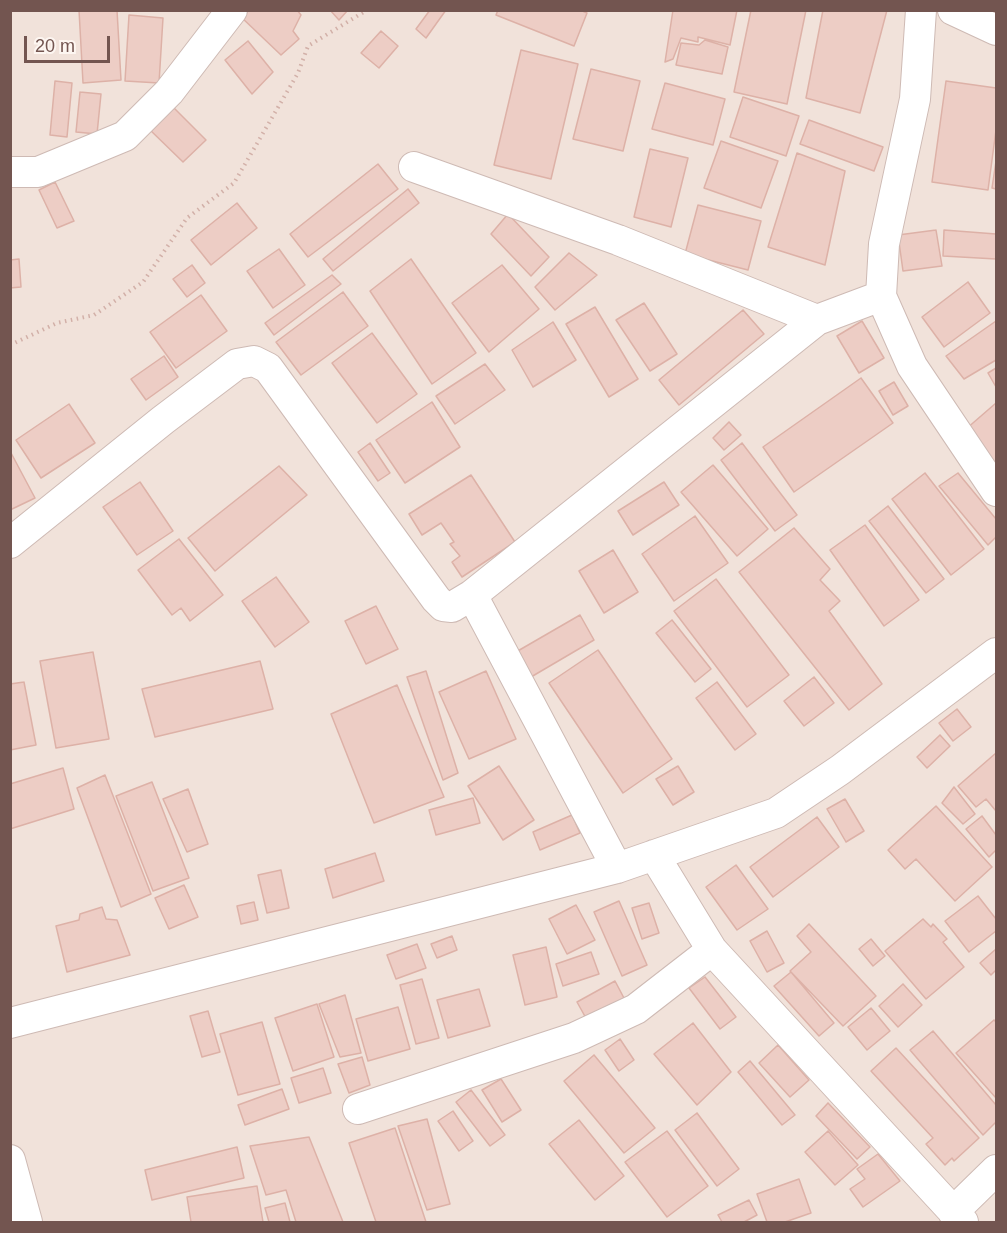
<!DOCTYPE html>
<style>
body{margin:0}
#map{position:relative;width:1007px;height:1233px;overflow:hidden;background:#faf1ea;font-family:Arial,sans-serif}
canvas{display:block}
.frame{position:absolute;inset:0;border:12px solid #735550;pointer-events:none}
.scale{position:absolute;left:24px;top:36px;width:86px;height:27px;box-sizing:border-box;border:3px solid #735550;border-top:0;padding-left:8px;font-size:18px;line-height:21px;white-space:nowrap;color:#735550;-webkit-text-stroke:4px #fdf6f1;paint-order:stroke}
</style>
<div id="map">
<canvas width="1007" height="1233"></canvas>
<div class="frame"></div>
<div class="scale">20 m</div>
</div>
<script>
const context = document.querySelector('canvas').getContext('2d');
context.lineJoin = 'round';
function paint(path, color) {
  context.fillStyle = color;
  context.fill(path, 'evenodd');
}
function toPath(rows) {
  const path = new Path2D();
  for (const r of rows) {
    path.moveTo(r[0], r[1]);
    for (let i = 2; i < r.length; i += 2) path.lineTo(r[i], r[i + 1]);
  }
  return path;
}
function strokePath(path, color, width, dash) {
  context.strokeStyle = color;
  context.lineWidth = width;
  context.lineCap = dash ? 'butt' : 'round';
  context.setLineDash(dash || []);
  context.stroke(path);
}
paint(toPath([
 [11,11,996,11,996,1222,11,1222]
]), '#f1e2da');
const building = toPath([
 [79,10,117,10,121,80,83,83,79,10],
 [250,10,297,10,301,15,293,31,299,39,281,55,240,16,250,10],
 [330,10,348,10,339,20,330,10],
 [430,10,446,10,426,38,416,29,430,10],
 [498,10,580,10,587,13,574,46,496,15,498,10],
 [673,10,737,10,730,45,698,37,698,42,681,38,673,59,665,62,673,10],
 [751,10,806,10,787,104,734,92,751,10],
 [823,10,887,10,860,113,806,98,823,10],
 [129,15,163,18,159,83,125,81,129,15],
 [381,31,398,46,379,68,361,53,381,31],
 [705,40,728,47,722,74,676,65,681,43,699,45,705,40],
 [248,41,273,72,252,94,225,60,248,41],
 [521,50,578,64,551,179,494,165,521,50],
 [591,69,640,81,623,151,573,139,591,69],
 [55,81,72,83,67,137,50,135,55,81],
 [946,81,996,88,996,130,988,190,932,182,946,81],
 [665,83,725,99,713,145,652,129,665,83],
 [80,92,101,94,97,134,76,132,80,92],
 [743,97,799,116,786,156,730,137,743,97],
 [170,104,206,140,183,162,147,127,170,104],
 [809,120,883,147,874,171,800,144,809,120],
 [721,141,778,161,761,208,704,188,721,141],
 [650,149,688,158,671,227,634,217,650,149],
 [797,153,845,171,825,265,768,247,797,153],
 [996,161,996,189,992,188,996,161],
 [378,164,398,189,308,257,290,234,378,164],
 [55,182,74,221,57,228,39,190,55,182],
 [408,189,419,203,333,271,323,259,408,189],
 [237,203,257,228,211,265,191,240,237,203],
 [698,205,761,221,748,270,685,254,698,205],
 [508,214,549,257,531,276,491,234,508,214],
 [936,230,942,266,903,271,898,235,936,230],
 [944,230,996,234,996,259,943,256,944,230],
 [279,249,305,285,273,308,247,271,279,249],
 [569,253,597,275,555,310,535,287,569,253],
 [19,259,21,287,10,288,10,260,19,259],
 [411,259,476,353,432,384,370,291,411,259],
 [192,265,205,283,187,297,173,279,192,265],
 [502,265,539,309,489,352,452,303,502,265],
 [332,275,341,284,274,335,265,323,332,275],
 [968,282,990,313,944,347,922,317,968,282],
 [343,292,368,326,301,375,276,342,343,292],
 [201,295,227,331,176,368,150,332,201,295],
 [644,303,677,354,650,371,616,320,644,303],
 [595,307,638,379,609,397,566,324,595,307],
 [743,310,764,334,679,405,659,380,743,310],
 [862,321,884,358,859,373,837,336,862,321],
 [996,321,996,360,964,379,946,356,996,321],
 [553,322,576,360,533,387,512,350,553,322],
 [372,333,417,394,377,423,332,363,372,333],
 [164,356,178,377,146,400,131,379,164,356],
 [485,364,505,390,455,424,436,396,485,364],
 [996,368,996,387,988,373,996,368],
 [861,378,893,423,794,492,763,447,861,378],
 [894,382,908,406,893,415,879,391,894,382],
 [432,402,460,447,405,483,376,440,432,402],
 [996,403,996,464,966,429,996,403],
 [69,404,95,443,41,478,16,440,69,404],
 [729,422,741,435,724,450,713,438,729,422],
 [370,443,390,473,378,481,358,452,370,443],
 [742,443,797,515,775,531,721,460,742,443],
 [10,451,35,498,10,510,10,451],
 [713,465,768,529,737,556,681,492,713,465],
 [279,466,307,495,215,571,188,538,279,466],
 [925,473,984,549,951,575,892,499,925,473],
 [958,473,996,519,996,537,988,545,939,486,958,473],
 [471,475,515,542,462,577,452,562,460,556,450,544,454,542,441,523,422,535,409,514,471,475],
 [140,482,173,531,137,555,103,507,140,482],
 [664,482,679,505,633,535,618,511,664,482],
 [888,506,944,579,926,593,869,521,888,506],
 [695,516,728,563,674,601,642,554,695,516],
 [865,525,919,600,884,626,830,550,865,525],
 [794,528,830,569,820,580,840,601,829,611,882,684,849,710,739,572,794,528],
 [179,539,223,595,190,621,181,608,172,615,138,570,179,539],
 [613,550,638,592,604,613,579,571,613,550],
 [276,577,309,622,275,647,242,601,276,577],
 [716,579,789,675,747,707,674,611,716,579],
 [376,606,398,649,366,664,345,621,376,606],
 [580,615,594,640,531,677,516,652,580,615],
 [672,620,711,669,695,682,656,633,672,620],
 [598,650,672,759,623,793,549,683,598,650],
 [93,652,109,739,56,748,40,661,93,652],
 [260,661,273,709,155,737,142,689,260,661],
 [426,671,458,773,443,780,407,677,426,671],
 [486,671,516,739,469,759,439,692,486,671],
 [814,677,834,703,804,726,784,701,814,677],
 [24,682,36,745,10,750,10,684,24,682],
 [717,682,756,734,735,750,696,698,717,682],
 [397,685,444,797,374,823,331,714,397,685],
 [957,709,971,727,953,741,939,723,957,709],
 [940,735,950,746,927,768,917,757,940,735],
 [996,753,996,811,986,799,976,807,958,786,996,753],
 [499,766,534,820,503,840,468,786,499,766],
 [678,766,694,792,673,805,656,779,678,766],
 [63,768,74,809,10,829,10,784,63,768],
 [105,775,151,894,121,907,77,788,105,775],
 [152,782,189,878,153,891,116,796,152,782],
 [954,787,975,814,963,824,942,803,954,787],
 [188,789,208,844,187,852,163,799,188,789],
 [473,798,480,823,436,835,429,810,473,798],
 [845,799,864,831,846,842,827,809,845,799],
 [936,806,992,867,955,901,916,859,905,869,888,850,936,806],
 [572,815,580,833,540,850,533,832,572,815],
 [982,816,996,835,996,850,989,857,966,829,982,816],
 [817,817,839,847,773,897,750,867,817,817],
 [375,853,384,881,333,898,325,869,375,853],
 [736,865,768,909,737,930,706,887,736,865],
 [281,870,289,908,267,913,258,875,281,870],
 [184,885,198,917,169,929,155,898,184,885],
 [978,896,996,919,996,931,969,952,945,921,978,896],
 [619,901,647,965,622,976,594,912,619,901],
 [254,902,258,920,241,924,237,906,254,902],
 [649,903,659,933,642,939,632,908,649,903],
 [576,905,595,940,567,954,549,919,576,905],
 [102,907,106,919,117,920,130,955,67,972,56,926,79,920,80,914,102,907],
 [923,919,931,927,933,924,947,939,943,942,964,967,926,999,885,951,923,919],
 [809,924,876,996,843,1026,790,971,811,952,797,936,809,924],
 [767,931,784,963,767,972,750,941,767,931],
 [452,936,457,950,437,958,431,944,452,936],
 [871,939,885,956,873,966,859,949,871,939],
 [417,944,426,968,396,979,387,955,417,944],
 [546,947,557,997,525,1005,513,955,546,947],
 [996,949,996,970,991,975,980,963,996,949],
 [591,952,599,974,563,986,556,964,591,952],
 [791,972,834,1023,819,1036,774,986,791,972],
 [705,977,736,1017,720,1029,689,988,705,977],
 [422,979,439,1038,416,1044,400,985,422,979],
 [615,981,625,1000,587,1020,577,1002,615,981],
 [903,984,922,1005,898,1027,879,1006,903,984],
 [479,989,490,1026,448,1038,437,1000,479,989],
 [345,995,361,1053,340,1057,319,1004,345,995],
 [317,1004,334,1057,293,1071,275,1018,317,1004],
 [398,1007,410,1049,368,1061,356,1019,398,1007],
 [871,1008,890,1031,867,1050,848,1027,871,1008],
 [208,1011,220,1052,202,1057,190,1016,208,1011],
 [994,1020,996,1022,996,1098,956,1053,994,1020],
 [262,1022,280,1084,238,1095,220,1034,262,1022],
 [693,1023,731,1072,697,1105,654,1054,693,1023],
 [933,1031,996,1105,996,1122,983,1135,910,1050,933,1031],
 [620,1039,634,1060,619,1071,605,1050,620,1039],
 [778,1045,809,1080,790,1097,759,1063,778,1045],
 [896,1048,979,1138,954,1161,952,1158,945,1165,926,1144,933,1138,871,1071,896,1048],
 [594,1055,655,1128,624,1153,564,1081,594,1055],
 [362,1057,370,1085,349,1093,338,1064,362,1057],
 [750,1061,795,1115,782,1125,738,1072,750,1061],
 [323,1068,331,1093,299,1103,291,1078,323,1068],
 [501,1079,521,1110,502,1122,482,1090,501,1079],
 [282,1089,289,1109,245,1125,238,1105,282,1089],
 [471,1090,505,1135,490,1146,456,1102,471,1090],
 [828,1103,870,1147,857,1159,816,1116,828,1103],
 [453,1111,473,1141,459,1151,438,1121,453,1111],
 [697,1113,739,1169,717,1186,675,1130,697,1113],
 [427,1119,450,1204,427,1210,398,1126,427,1119],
 [579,1120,624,1176,595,1200,549,1144,579,1120],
 [395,1128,426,1222,376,1222,349,1143,395,1128],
 [667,1131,708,1186,667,1217,625,1162,667,1131],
 [828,1131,858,1165,835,1185,805,1152,828,1131],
 [309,1137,343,1222,296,1222,286,1190,266,1195,250,1146,309,1137],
 [237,1147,244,1178,152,1200,145,1170,237,1147],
 [878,1154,900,1181,863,1207,850,1189,865,1179,857,1169,878,1154],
 [799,1179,811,1213,785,1222,767,1222,757,1194,799,1179],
 [257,1186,263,1222,191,1222,187,1197,257,1186],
 [749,1200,757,1215,744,1222,722,1222,718,1215,749,1200],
 [285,1203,290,1222,269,1222,265,1208,285,1203]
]);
paint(building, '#edcdc5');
strokePath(building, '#ddb1a7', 1.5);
const minor = toPath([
 [921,10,915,99,884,244,881,296,912,366,996,491],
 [953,10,996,30],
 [414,167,618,240,817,320],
 [10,172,38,172,125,136,169,92,232,10],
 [10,543,163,420,237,364,254,361,268,368,436,599,443,606,452,607,472,595,817,320,881,296],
 [472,595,617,868],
 [654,855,712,950,963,1222],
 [10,1023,617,868,776,813,840,770,996,653],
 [358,1109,574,1038,636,1009,712,950],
 [10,1160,27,1222],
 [953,1212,996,1170]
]);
strokePath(minor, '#cebab4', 32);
strokePath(toPath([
 [10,345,57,323,94,315,143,282,187,218,234,183,298,73,308,46,367,10]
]), '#d2b0a8', 4, [1.5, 4.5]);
strokePath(minor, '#fff', 30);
</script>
